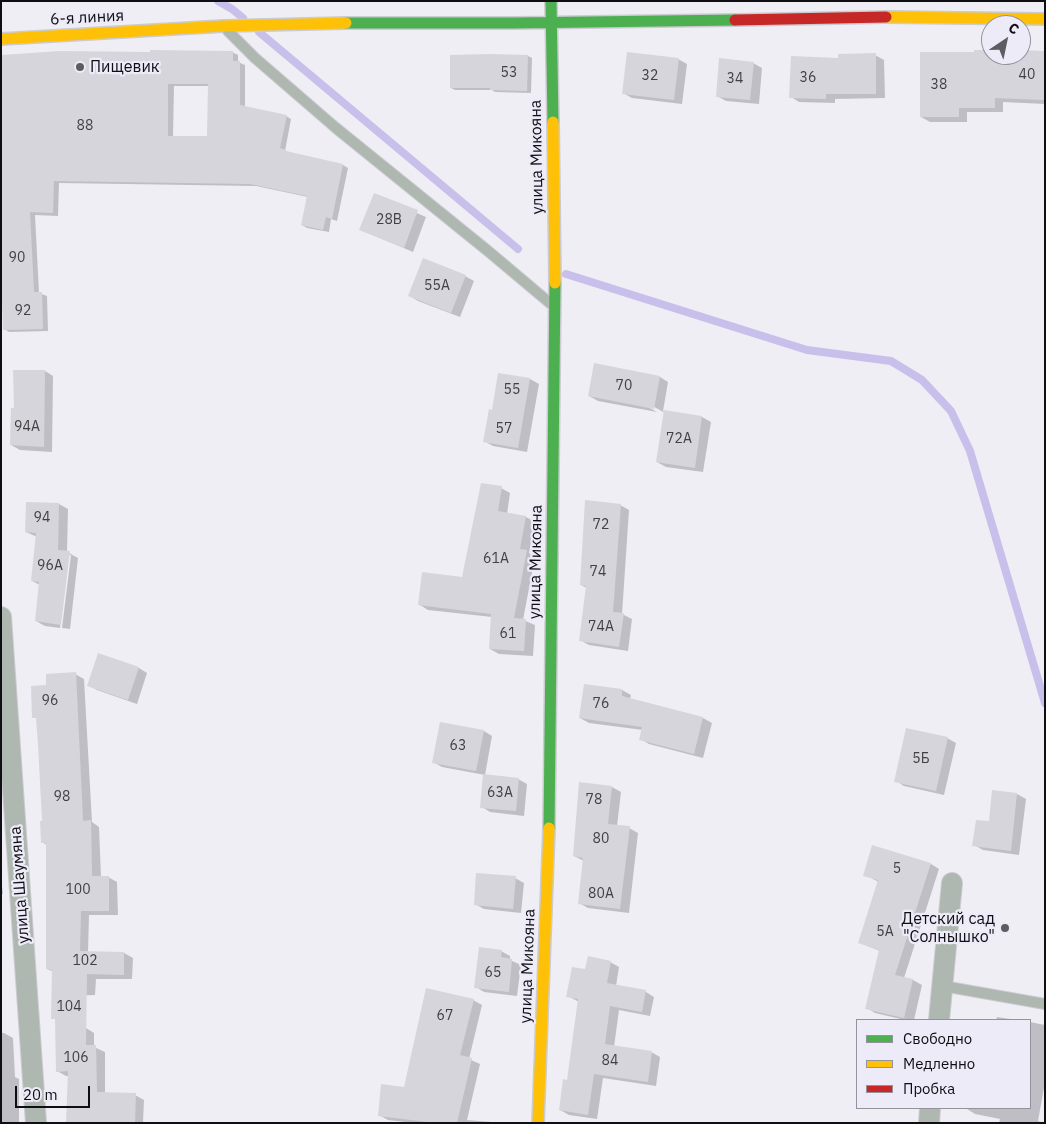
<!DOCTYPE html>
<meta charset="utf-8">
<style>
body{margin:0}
#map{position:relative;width:1046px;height:1124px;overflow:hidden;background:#efeef5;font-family:"IBM Plex Sans",sans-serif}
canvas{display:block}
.frame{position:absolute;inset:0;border:2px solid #0f0e12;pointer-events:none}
.legend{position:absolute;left:856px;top:1019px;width:175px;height:90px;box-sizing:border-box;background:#edebf8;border:1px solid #94939c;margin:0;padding:6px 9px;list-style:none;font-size:15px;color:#0f0e12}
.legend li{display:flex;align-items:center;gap:10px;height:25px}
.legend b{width:25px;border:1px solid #94939c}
.north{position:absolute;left:981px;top:15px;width:50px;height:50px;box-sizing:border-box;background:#edebf8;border:1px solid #94939c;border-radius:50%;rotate:34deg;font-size:14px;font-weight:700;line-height:20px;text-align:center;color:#0f0e12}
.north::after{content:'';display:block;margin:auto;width:18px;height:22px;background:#5d5c61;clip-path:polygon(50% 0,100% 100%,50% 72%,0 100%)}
.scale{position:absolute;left:15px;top:1086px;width:75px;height:22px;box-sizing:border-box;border:2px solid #0f0e12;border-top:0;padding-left:6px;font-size:15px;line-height:18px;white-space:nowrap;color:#0f0e12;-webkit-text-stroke:4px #edebf8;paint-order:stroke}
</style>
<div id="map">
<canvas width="1046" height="1124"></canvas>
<div class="frame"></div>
<ul class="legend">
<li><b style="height:6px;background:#4caf50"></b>Свободно</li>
<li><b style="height:6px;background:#ffc107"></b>Медленно</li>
<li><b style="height:6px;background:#c62828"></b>Пробка</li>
</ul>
<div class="north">С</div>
<div class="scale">20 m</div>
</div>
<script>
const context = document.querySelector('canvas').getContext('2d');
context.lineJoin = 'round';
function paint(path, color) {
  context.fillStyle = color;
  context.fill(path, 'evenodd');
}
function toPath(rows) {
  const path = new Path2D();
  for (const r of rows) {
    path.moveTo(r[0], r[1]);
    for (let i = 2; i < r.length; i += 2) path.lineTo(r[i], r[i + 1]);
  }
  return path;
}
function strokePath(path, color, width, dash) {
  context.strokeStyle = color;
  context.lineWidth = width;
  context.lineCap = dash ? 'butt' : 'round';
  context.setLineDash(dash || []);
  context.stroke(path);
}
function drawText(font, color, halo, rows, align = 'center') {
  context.font = font + ' "IBM Plex Sans",sans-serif';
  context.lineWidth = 4.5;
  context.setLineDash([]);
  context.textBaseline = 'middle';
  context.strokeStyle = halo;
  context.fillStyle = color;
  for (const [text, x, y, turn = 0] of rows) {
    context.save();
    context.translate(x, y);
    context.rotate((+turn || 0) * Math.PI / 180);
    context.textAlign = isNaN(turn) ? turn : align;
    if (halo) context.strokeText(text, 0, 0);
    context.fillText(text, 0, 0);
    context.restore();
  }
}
paint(toPath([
 [991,51,991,55,1021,55,1021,52,1045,52,1045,104,1003,102,1003,112,967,112,967,122,930,122,921,117,975,54],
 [232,52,238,55,238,62,245,65,245,108,286,116,291,119,285,151,291,154,343,165,348,168,337,221,331,219,329,232,307,228,302,225,308,197,256,186,59,183,58,216,35,215,39,293,47,296,48,331,9,332,4,329,1,56],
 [174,86,209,86,208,138,173,137],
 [875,55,884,60,885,98,835,99,835,103,799,102,791,97,839,59],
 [528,56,532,58,531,93,495,92,492,90,455,90,451,88],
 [678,59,687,64,682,104,632,98,623,93],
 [753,63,762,68,759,104,726,101,717,96],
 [375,195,426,217,413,252,361,230],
 [465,276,474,281,460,317,418,301,410,296],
 [45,371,53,376,52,452,20,450,11,445,15,409],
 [660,377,668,382,663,411,702,417,711,422,703,472,666,467,657,462,665,413,649,404,648,407,657,412,598,401,589,396],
 [530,379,539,384,527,452,493,446,484,441,493,411],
 [501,488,510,493,507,514,526,517,535,522,529,553,535,557,523,620,535,625,533,656,499,654,490,649,492,617,428,610,420,605,464,579],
 [59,504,68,509,67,552,78,558,70,629,62,628,71,555,68,555,60,628,45,626,36,621,40,585,32,581,37,537,26,532],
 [620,505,629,510,622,614,632,619,628,651,589,645,580,640,587,588,581,585],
 [99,654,139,668,147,673,137,704,97,690,88,685],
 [75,674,84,679,92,822,99,827,101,877,108,877,117,882,118,915,89,915,88,953,124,953,133,958,132,979,96,979,95,995,62,996,54,972,47,969,47,845,42,842,47,686],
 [622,690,631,695,630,699,703,718,712,723,703,758,649,744,640,739,643,730,589,723,580,718],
 [484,731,492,736,485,775,518,779,527,784,524,816,490,812,482,807,485,775,442,767,433,762],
 [947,738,956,743,944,795,904,786,896,781],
 [612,787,621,792,617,826,629,828,638,833,629,913,588,908,579,903,584,861,574,856],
 [994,791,1017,794,1026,799,1019,855,983,850,974,845,990,823],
 [931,864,939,869,904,978,913,980,922,985,914,1020,905,1020,875,1013,867,1008,880,951,860,943,879,882,865,875],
 [1,878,3,894,1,894],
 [515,878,524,883,521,913,484,909,475,904],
 [501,951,510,956,510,960,521,965,517,996,484,992,476,987],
 [610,962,619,967,616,986,646,992,654,997,650,1016,619,1010,614,1047,651,1052,660,1057,656,1086,603,1078,597,1119,569,1115,560,1110,568,1081,579,1002,568,996,586,970],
 [473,1000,482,1005,469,1059,480,1064,467,1120,504,1123,414,1123,388,1120,379,1115,405,1088],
 [997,1017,1017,1020,996,1020],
 [1030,1022,1045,1025,1045,1082,1038,1121,1045,1123,999,1123,1000,1119,975,1114,967,1109,967,1108,1030,1108],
 [86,1028,94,1033,94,1047,105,1052,105,1093,135,1095,144,1100,143,1123,68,1123,69,1076,66,1076,57,1071],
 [1,1033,4,1033,13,1038,15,1077,19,1079,19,1123,1,1123]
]), '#0003');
strokePath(toPath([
 [218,1,232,9,243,18],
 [259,32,518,249],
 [566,274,807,350,891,361,922,380,951,411,970,451,1045,703]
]), '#c8c0ea', 8);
paint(toPath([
 [150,50,233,51,233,61,240,61,240,105,287,115,280,148,286,150,286,151,343,164,332,219,326,217,323,230,301,225,307,196,250,184,54,181,53,213,30,212,34,292,42,292,43,329,3,330,1,277,1,55,60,51,150,52],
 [168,84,208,84,207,136,168,136],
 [974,50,991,50,991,55,1021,55,1021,50,1045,51,1045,100,995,98,995,108,959,108,959,117,920,117,920,52,974,52],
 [627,52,679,58,674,100,622,94],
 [876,53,876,94,826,94,826,99,789,98,791,56,838,58,838,54],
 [491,54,528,55,527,91,490,90,490,88,450,88,450,55],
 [719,58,754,62,750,100,716,97],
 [374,193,418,210,404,248,359,230],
 [423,258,466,275,451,313,408,296],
 [594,363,660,376,654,409,588,396],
 [13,370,45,370,44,447,10,445,11,408,14,408],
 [498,373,530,378,518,448,483,442,489,409,492,410],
 [664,410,702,416,695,468,656,462],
 [481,483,502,486,498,511,526,516,520,549,527,550,514,618,526,619,524,651,489,649,491,614,418,605,422,572,462,577],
 [585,500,621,504,613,612,624,613,619,647,579,641,586,586,580,585],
 [26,502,59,503,58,550,70,551,61,625,35,621,39,582,31,581,36,533,25,532],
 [98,653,139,667,128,700,87,686],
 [76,672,83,821,91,820,92,876,109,876,109,911,81,911,80,951,124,952,124,975,87,974,86,1045,96,1045,97,1092,136,1093,135,1123,66,1123,68,1071,56,1072,55,1019,51,1019,52,970,46,969,46,843,41,843,40,821,42,821,38,744,36,718,32,718,31,686,46,685,46,674],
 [584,684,622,689,622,696,703,717,694,754,639,740,642,727,579,718],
 [440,722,484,730,476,771,432,763],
 [906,728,948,737,936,791,894,782],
 [483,774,519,778,516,811,480,808],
 [579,782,612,786,608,824,630,826,620,909,578,904,583,858,573,856],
 [992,790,1017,793,1011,851,972,846,976,820,989,821],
 [872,845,931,863,895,975,913,979,904,1018,865,1009,879,950,858,943,878,880,863,876],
 [476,873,516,876,513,909,474,905],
 [479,947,502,950,501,957,512,959,509,992,474,988],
 [588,956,611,961,607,983,646,990,642,1012,610,1006,605,1044,652,1051,648,1082,594,1074,588,1115,559,1110,563,1079,567,1080,578,999,566,997,572,967,585,969],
 [426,988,474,999,460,1055,472,1058,457,1123,436,1123,378,1116,381,1084,404,1087]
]), '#d6d5db');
const lane = toPath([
 [228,31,255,58,336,128,488,251,551,304],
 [943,986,1045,1004]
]);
const street = toPath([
 [1,617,36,1123],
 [939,1020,952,883],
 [929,1123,930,1108]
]);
const fast = toPath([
 [551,1,553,122],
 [346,23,514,23,735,20],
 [549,828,555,283]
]);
const slow = toPath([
 [886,17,1045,19],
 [1,39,224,26,346,23],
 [553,122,555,283],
 [538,1123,549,828]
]);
const jam = toPath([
 [735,20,886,17]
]);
strokePath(lane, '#cccbd0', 12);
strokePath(street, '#cccbd0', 22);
strokePath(fast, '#cccbd0', 14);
strokePath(slow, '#cccbd0', 14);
strokePath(jam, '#cccbd0', 14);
strokePath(lane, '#aeb7b0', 10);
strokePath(street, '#aeb7b0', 20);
strokePath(fast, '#4caf50', 11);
strokePath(slow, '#ffc107', 11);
strokePath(jam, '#c62828', 11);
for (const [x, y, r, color] of [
 [80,67,5,"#5d5c61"],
 [1005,928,5,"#5d5c61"]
]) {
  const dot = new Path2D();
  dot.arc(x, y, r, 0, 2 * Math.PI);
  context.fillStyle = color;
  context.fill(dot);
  strokePath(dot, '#edebf8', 2);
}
drawText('14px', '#414044', null, [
 ["53",509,73],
 ["40",1027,75],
 ["32",650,76],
 ["36",808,78],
 ["34",735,79],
 ["38",939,85],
 ["88",85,126],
 ["28В",389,220],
 ["90",17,258],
 ["55А",437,286],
 ["92",23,311],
 ["70",624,386],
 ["55",512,390],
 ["94А",27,427],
 ["57",504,429],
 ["72А",679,439],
 ["94",42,518],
 ["72",601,525],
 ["61А",496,559],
 ["96А",50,566],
 ["74",598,572],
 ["74А",601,627],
 ["61",508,634],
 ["96",50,701],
 ["76",601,704],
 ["63",458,746],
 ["5Б",921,759],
 ["63А",500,793],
 ["98",62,797],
 ["78",594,800],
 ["80",601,839],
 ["5",897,869],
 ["100",78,890],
 ["80А",601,894],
 ["5А",885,932],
 ["102",85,961],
 ["65",493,973],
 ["104",69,1007],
 ["67",445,1016],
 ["106",76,1058],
 ["84",610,1061]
]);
drawText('16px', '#0f0e12', '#edebf8', [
 ["6-я линия",87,18,-3],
 ["улица Микояна",537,157,-91],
 ["улица Микояна",536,562,-89],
 ["улица Шаумяна",20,885,-94],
 ["улица Микояна",528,966,-88]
]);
drawText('16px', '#0f0e12', '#edebf8', [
 ["Пищевик",90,67],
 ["Детский сад",995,919,"right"],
 ["\"Солнышко\"",995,937,"right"]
], 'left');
</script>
